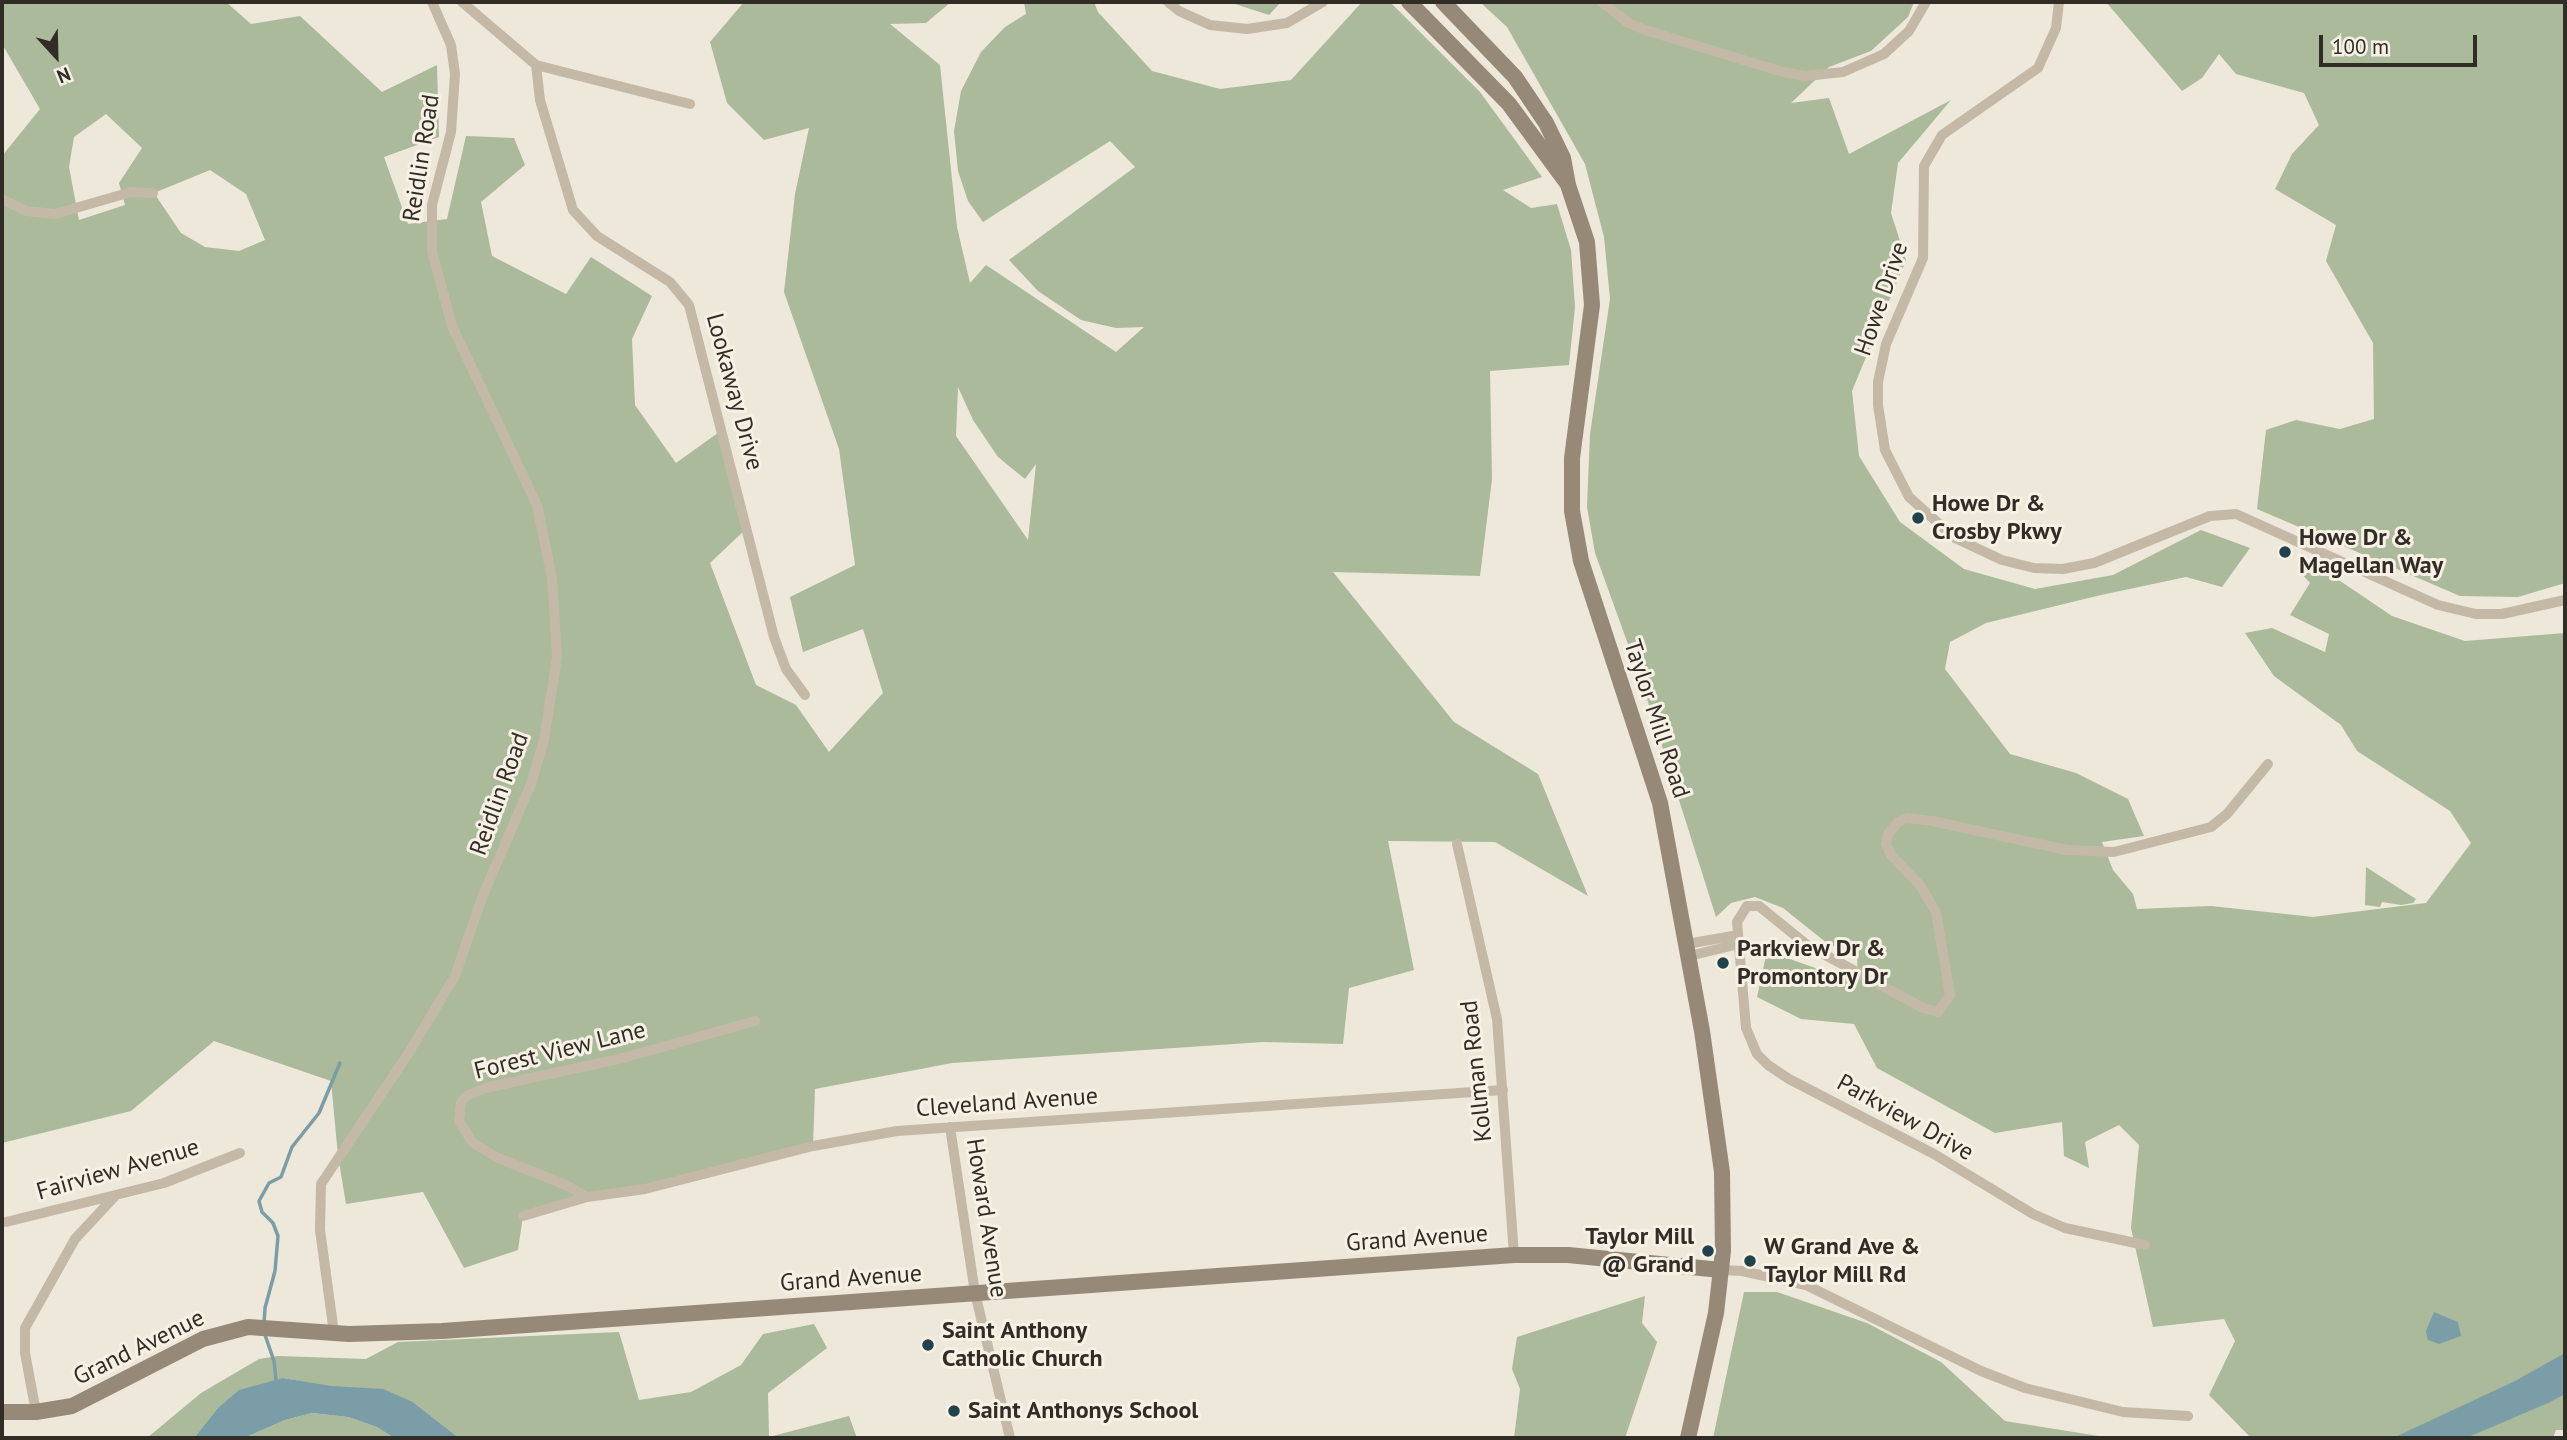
<!DOCTYPE html>
<style>
body{margin:0}
#map{position:relative;width:2567px;height:1440px;overflow:hidden;background:#ede8d9;font-family:"PT Sans",sans-serif}
canvas{display:block}
.frame{position:absolute;inset:0;border:4px solid #312c26;pointer-events:none}
.north{position:absolute;left:21px;top:21px;width:70px;height:70px;-webkit-text-stroke:5px #f6f1e4;paint-order:stroke;rotate:158deg;font-size:19px;font-weight:700;line-height:28px;text-align:center;color:#312c26}
.north::after{content:'';display:block;margin:auto;width:24px;height:32px;background:#312c26;clip-path:polygon(50% 0,100% 100%,50% 72%,0 100%)}
.scale{position:absolute;left:2319px;top:35px;width:158px;height:32px;box-sizing:border-box;border:4px solid #312c26;border-top:0;padding-left:9px;font-size:21px;line-height:24px;white-space:nowrap;color:#312c26;-webkit-text-stroke:5px #f6f1e4;paint-order:stroke}
</style>
<div id="map">
<canvas width="2567" height="1440"></canvas>
<div class="frame"></div>
<div class="north">N</div>
<div class="scale">100 m</div>
</div>
<script>
const context = document.querySelector('canvas').getContext('2d');
context.lineJoin = 'round';
function paint(path, color) {
  context.fillStyle = color;
  context.fill(path, 'evenodd');
}
function toPath(rows) {
  const path = new Path2D();
  for (const r of rows) {
    path.moveTo(r[0], r[1]);
    for (let i = 2; i < r.length; i += 2) path.lineTo(r[i], r[i + 1]);
  }
  return path;
}
function strokePath(path, color, width, dash) {
  context.strokeStyle = color;
  context.lineWidth = width;
  context.lineCap = dash ? 'butt' : 'round';
  context.setLineDash(dash || []);
  context.stroke(path);
}
function drawText(font, color, halo, rows, align = 'center') {
  context.font = font + ' "PT Sans",sans-serif';
  context.lineWidth = 6;
  context.setLineDash([]);
  context.textBaseline = 'middle';
  context.strokeStyle = halo;
  context.fillStyle = color;
  for (const [text, x, y, turn = 0] of rows) {
    context.save();
    context.translate(x, y);
    context.rotate((+turn || 0) * Math.PI / 180);
    context.textAlign = isNaN(turn) ? turn : align;
    if (halo) context.strokeText(text, 0, 0);
    context.fillText(text, 0, 0);
    context.restore();
  }
}
paint(toPath([
 [2,2,226,2,251,24,300,16,382,92,437,65,439,137,384,157,408,224,447,219,466,136,514,138,525,165,481,202,492,256,566,294,591,257,652,296,632,339,635,405,676,463,722,430,747,528,710,563,756,685,796,705,829,752,883,693,863,629,803,652,790,597,855,565,839,449,784,292,795,194,809,128,764,140,727,103,710,42,744,2,951,2,926,23,890,24,940,65,957,227,970,283,986,265,1116,352,1144,327,1116,328,1081,320,1038,291,1009,260,1135,167,1110,141,983,222,968,201,958,171,954,131,961,91,981,52,1005,27,1026,14,1024,2,1094,2,1098,12,1152,71,1220,89,1291,80,1362,2,1390,2,1480,92,1542,177,1503,190,1531,208,1557,204,1571,250,1575,307,1569,365,1490,371,1492,479,1480,576,1333,572,1454,722,1538,774,1588,896,1495,842,1388,841,1414,970,1349,988,1343,1044,1263,1042,952,1063,815,1089,813,1146,523,1216,518,1250,464,1268,423,1192,346,1204,338,1156,331,1081,214,1041,131,1111,2,1143,2,156,40,109,2,44],
 [106,114,142,148,119,183,125,205,79,220,69,167,74,137],
 [210,170,246,194,265,240,239,251,205,247,181,233,154,193],
 [958,387,973,420,998,457,1025,479,1036,464,1028,540,956,436],
 [1229,2,1281,2,1269,15],
 [1480,2,1914,2,1908,17,1871,51,1829,67,1791,103,1829,98,1849,154,1951,100,1898,163,1891,213,1906,260,1852,391,1859,456,1900,522,1964,569,2035,589,2113,575,2201,530,2250,548,2222,587,2186,577,2101,595,1986,623,1950,642,1945,669,2010,754,2076,773,2128,799,2144,836,2102,842,2113,870,2133,894,2137,909,2211,906,2313,917,2426,903,2471,843,2450,811,2357,751,2341,725,2274,676,2245,633,2272,628,2325,652,2329,634,2290,615,2310,583,2300,572,2315,564,2392,616,2465,641,2565,633,2565,1430,2556,1430,2553,1438,2251,1438,2209,1395,2235,1341,2224,1319,2153,1327,2131,1228,2139,1145,2119,1125,2085,1142,2089,1168,2064,1156,2062,1122,1995,1133,1877,1068,1854,1024,1801,1019,1757,997,1767,951,1858,983,1857,954,1828,944,1783,908,1755,897,1731,903,1716,917,1642,683,1595,553,1587,507,1590,434,1610,299,1604,237,1585,164,1507,27],
 [2106,2,2565,2,2565,583,2518,597,2460,596,2257,509,2266,430,2296,420,2340,429,2374,419,2373,343,2326,261,2336,225,2275,189,2292,154,2319,125,2304,93,2236,74,2219,54,2202,78,2182,91],
 [2366,867,2416,899,2413,903,2401,905,2382,902,2380,907,2365,905],
 [1744,1292,1777,1292,1867,1323,1941,1362,2005,1421,2111,1438,1713,1438],
 [1645,1296,1642,1323,1657,1342,1625,1438,1514,1438,1520,1389,1512,1369,1517,1337],
 [814,1324,827,1348,768,1393,769,1437,849,1416,857,1438,459,1438,413,1402,283,1378,217,1409,194,1438,147,1438,201,1393,259,1359,278,1356,366,1359,398,1342,619,1332,639,1400,691,1392,741,1365,763,1334],
 [312,1413,348,1417,377,1427,394,1438,244,1438,285,1420]
]), '#aaba9b');
paint(toPath([
 [2434,1312,2458,1322,2461,1336,2439,1344,2428,1340,2426,1331],
 [2565,1353,2565,1394,2548,1403,2466,1438,2393,1438,2515,1381],
 [283,1378,331,1386,383,1389,413,1402,459,1438,394,1438,377,1427,348,1417,312,1413,285,1420,244,1438,194,1438,217,1409,239,1390]
]), '#7b9da7');
strokePath(toPath([
 [264,1324,265,1308,275,1271,278,1236,273,1223,262,1212,259,1201,269,1183,281,1177,292,1147,319,1113,340,1063],
 [264,1332,274,1361,276,1380]
]), '#7b9da7', 3.5);
strokePath(toPath([
 [462,2,536,65,690,104],
 [1168,2,1179,11,1210,25,1247,29,1287,23,1323,2],
 [1602,2,1627,22,1645,30,1783,72,1805,76,1843,72,1884,54,1909,31,1926,2],
 [2059,2,2056,28,2038,68,1942,135,1924,166,1923,258,1886,344,1878,382,1878,405,1885,450,1909,497,1955,538,2002,560,2034,568,2063,569,2094,563,2210,516,2236,514,2438,605,2476,614,2502,614,2565,600],
 [536,65,540,100,573,210,597,236,670,282,689,305,774,637,786,669,805,695],
 [2,199,26,211,55,214,131,192,153,193],
 [1457,844,1497,1019,1514,1255],
 [1687,944,1738,935],
 [1689,956,1739,944],
 [950,1127,975,1293,1010,1438],
 [587,1197,566,1185,498,1158,473,1143,459,1121,461,1103,466,1096,485,1088,623,1058,755,1021],
 [523,1216,587,1197,645,1189,813,1146,897,1131,1503,1090],
 [6,1222,164,1183,240,1153],
 [2145,1245,2065,1228,2033,1214,1934,1154,1789,1079,1768,1065,1757,1054,1746,1028,1737,922,1747,906,1759,906,1807,945,1923,1008,1938,1012,1950,995,1936,912,1920,885,1891,855,1886,844,1888,834,1898,822,1907,818,1932,821,2067,850,2114,852,2211,827,2227,814,2268,764],
 [1721,1270,1742,1271,1806,1285,1981,1371,2025,1388,2123,1412,2188,1416],
 [334,1333,320,1230,321,1184,408,1054,455,976,483,895,531,784,544,740,557,657,552,578,537,505,452,326,432,251,432,205,451,132,455,74,451,45,432,2],
 [36,1412,25,1353,25,1328,75,1239,115,1196]
]), '#c4b9a6', 10);
strokePath(toPath([
 [1409,2,1509,104,1567,183],
 [1443,2,1515,77,1546,123,1563,158,1568,185,1587,242,1592,305,1572,458,1572,511,1581,561,1660,803,1702,1031,1722,1172,1723,1251,1716,1313,1688,1438],
 [2,1412,36,1412,72,1406,203,1339,248,1327,349,1334,442,1331,1514,1255,1568,1255,1721,1270]
]), '#978978', 16);
for (const [x, y, r, color] of [
 [1918,518,7,"#21424d"],
 [2285,552,7,"#21424d"],
 [1723,963,7,"#21424d"],
 [1708,1251,7,"#21424d"],
 [1750,1261,7,"#21424d"],
 [928,1345,7,"#21424d"],
 [954,1411,7,"#21424d"]
]) {
  const dot = new Path2D();
  dot.arc(x, y, r, 0, 2 * Math.PI);
  context.fillStyle = color;
  context.fill(dot);
  strokePath(dot, '#f6f1e4', 2.5);
}
drawText('24px', '#312c26', '#f6f1e4', [
 ["Reidlin Road",422,158,-81],
 ["Howe Drive",1882,299,-71],
 ["Lookaway Drive",734,392,75],
 ["Taylor Mill Road",1656,719,72],
 ["Reidlin Road",500,794,-70],
 ["Forest View Lane",560,1051,-14],
 ["Kollman Road",1477,1071,-96],
 ["Cleveland Avenue",1007,1103,-4],
 ["Parkview Drive",1905,1118,29],
 ["Fairview Avenue",118,1170,-16],
 ["Howard Avenue",986,1218,81],
 ["Grand Avenue",1417,1239,-4],
 ["Grand Avenue",851,1279,-4],
 ["Grand Avenue",139,1348,-26]
]);
drawText('bold 24px', '#312c26', '#f6f1e4', [
 ["Howe Dr &",1932,504],
 ["Crosby Pkwy",1932,532],
 ["Howe Dr &",2299,538],
 ["Magellan Way",2299,566],
 ["Parkview Dr &",1737,949],
 ["Promontory Dr",1737,977],
 ["Taylor Mill",1694,1237,"right"],
 ["@ Grand",1694,1265,"right"],
 ["W Grand Ave &",1764,1247],
 ["Taylor Mill Rd",1764,1275],
 ["Saint Anthony",942,1331],
 ["Catholic Church",942,1359],
 ["Saint Anthonys School",968,1411]
], 'left');
</script>
